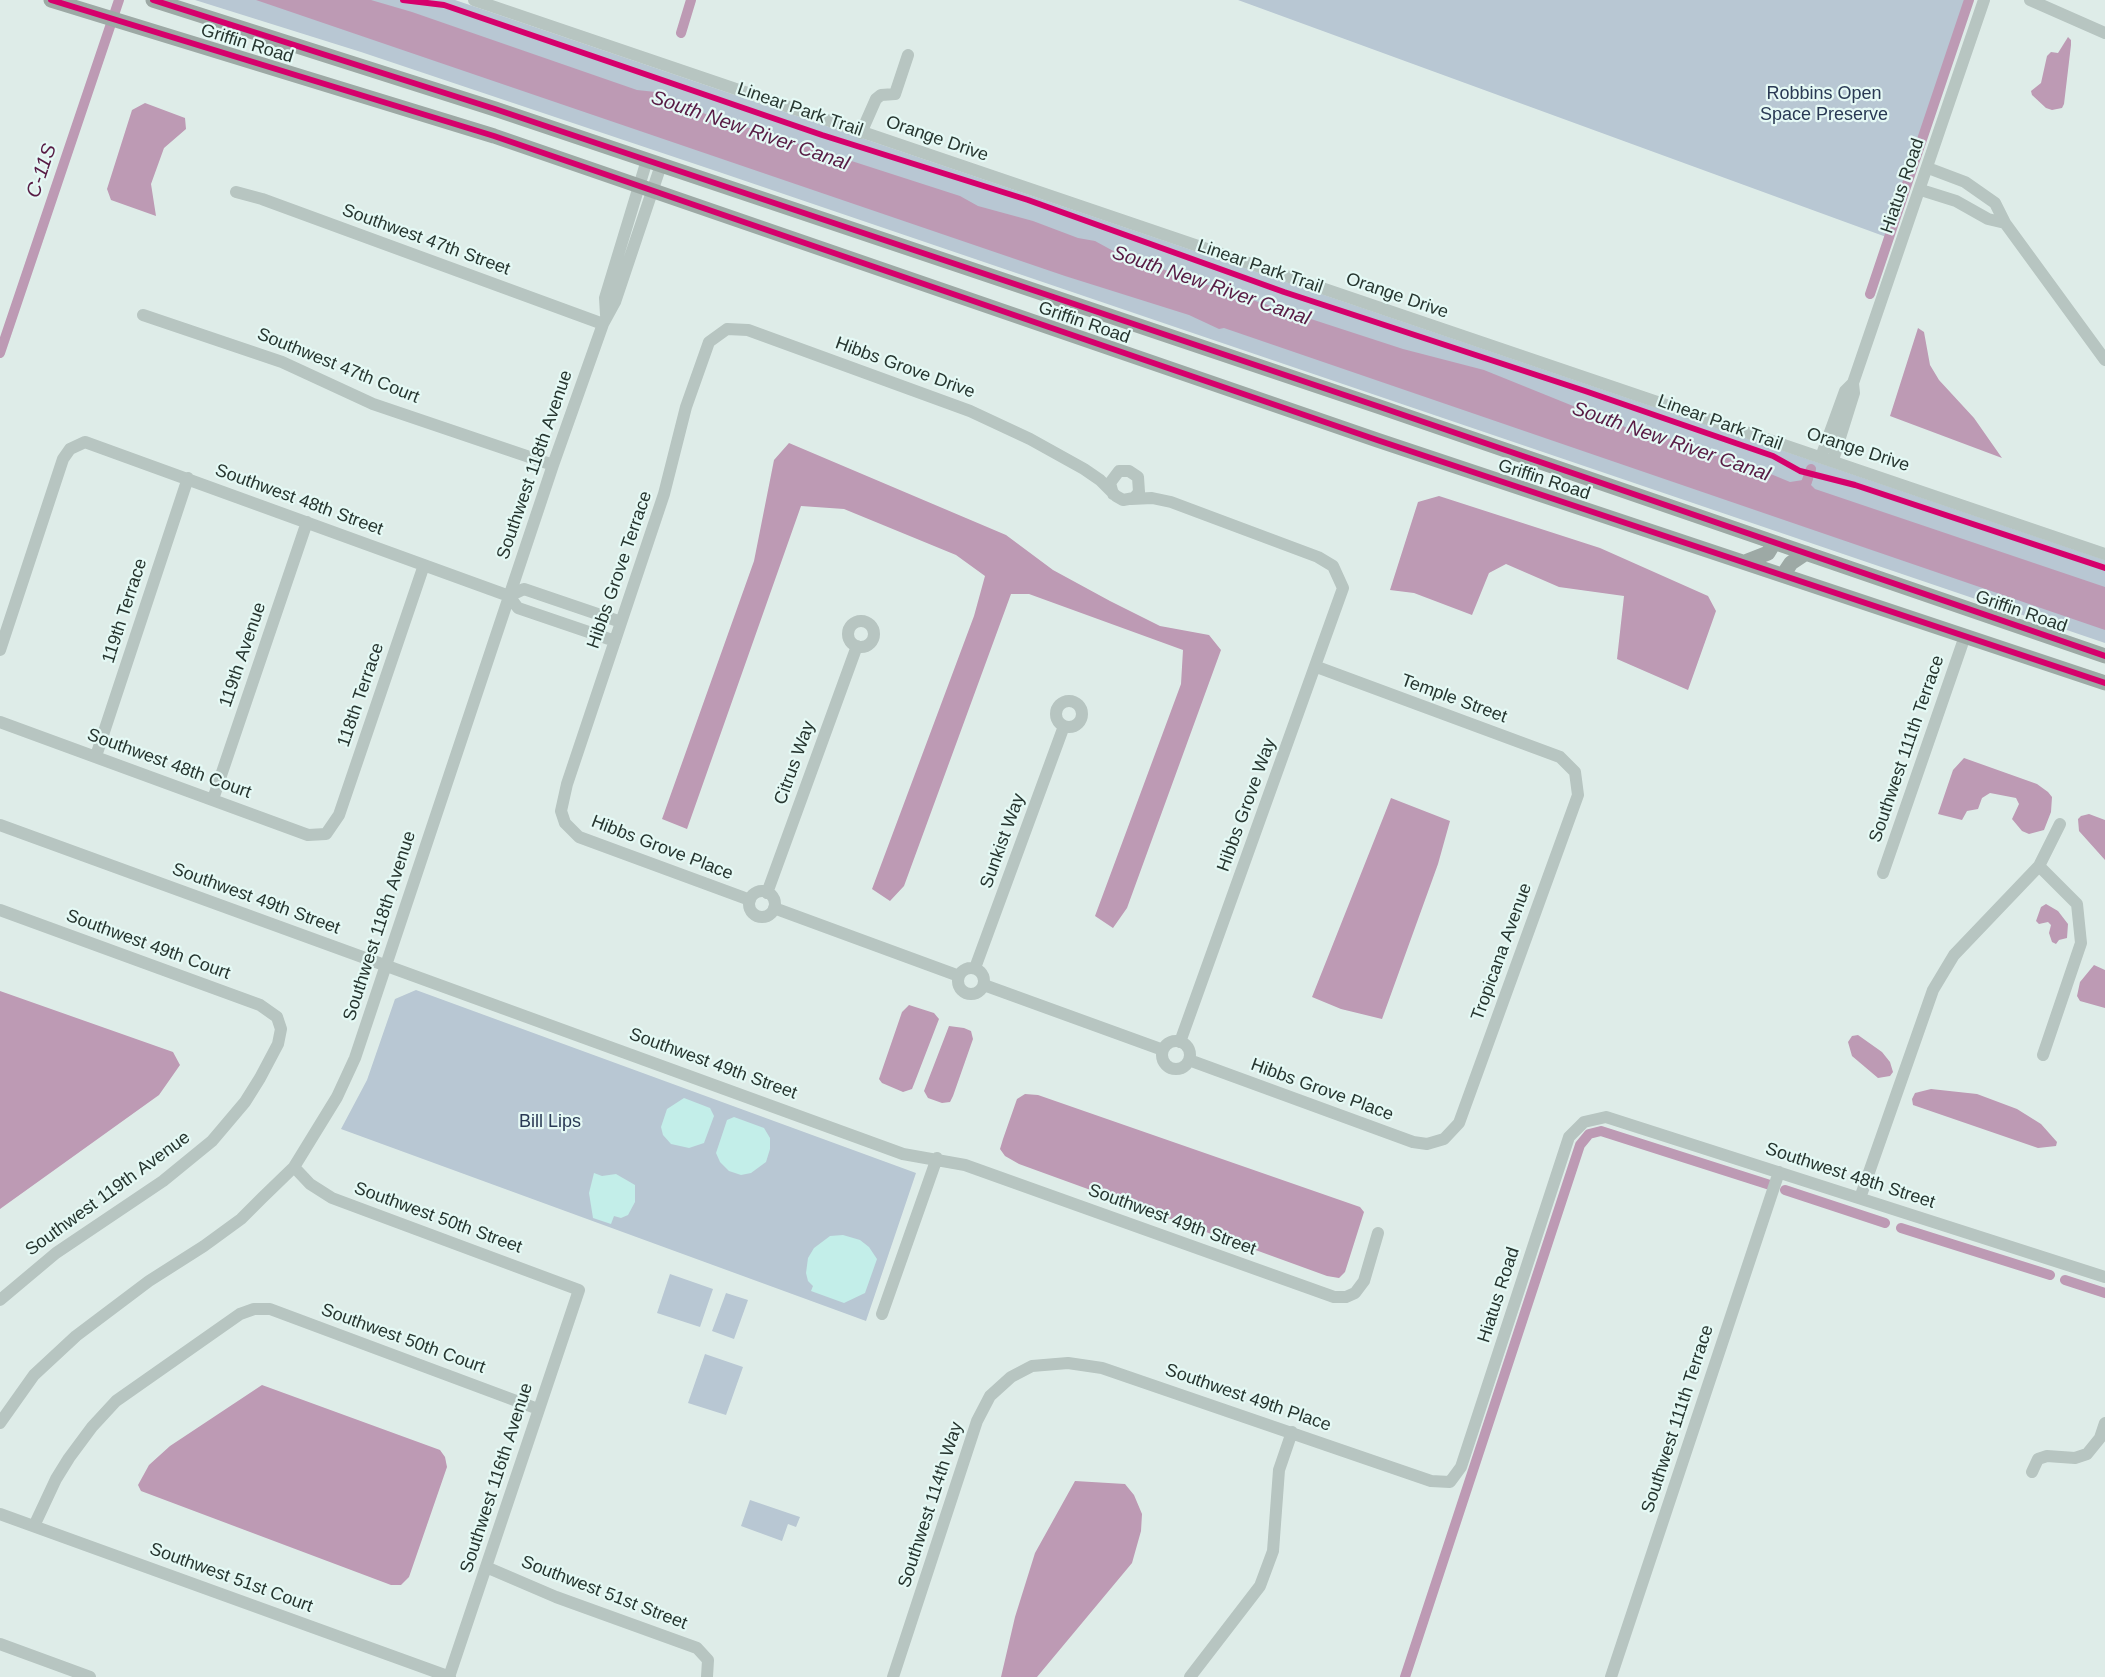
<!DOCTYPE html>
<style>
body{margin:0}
canvas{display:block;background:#deece8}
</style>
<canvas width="2105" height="1677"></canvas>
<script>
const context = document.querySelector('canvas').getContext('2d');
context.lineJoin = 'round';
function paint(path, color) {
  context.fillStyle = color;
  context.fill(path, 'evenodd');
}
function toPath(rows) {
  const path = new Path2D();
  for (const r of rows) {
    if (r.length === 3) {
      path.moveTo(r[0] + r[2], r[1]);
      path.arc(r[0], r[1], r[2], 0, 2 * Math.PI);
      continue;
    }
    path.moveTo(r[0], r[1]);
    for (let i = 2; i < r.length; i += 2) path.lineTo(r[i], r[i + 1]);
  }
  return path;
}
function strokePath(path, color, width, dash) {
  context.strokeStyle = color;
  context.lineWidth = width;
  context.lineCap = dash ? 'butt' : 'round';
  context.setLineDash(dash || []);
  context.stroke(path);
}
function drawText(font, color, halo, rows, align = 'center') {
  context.font = font + ' Arial,sans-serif';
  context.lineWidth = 4.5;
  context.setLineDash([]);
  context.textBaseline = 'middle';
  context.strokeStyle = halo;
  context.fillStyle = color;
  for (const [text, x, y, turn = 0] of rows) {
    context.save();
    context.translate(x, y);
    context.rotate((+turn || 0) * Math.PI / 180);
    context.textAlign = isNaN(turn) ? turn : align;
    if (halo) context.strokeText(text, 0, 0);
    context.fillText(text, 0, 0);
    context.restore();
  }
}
paint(toPath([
 [195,0,455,0,2105,560,2105,643,719,172,361,52],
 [1238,0,1967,0,1889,238],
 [416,990,916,1173,866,1321,341,1129,367,1080,395,999],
 [670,1274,713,1289,700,1327,657,1313],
 [726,1293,748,1300,734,1339,712,1331],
 [705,1354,743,1367,726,1415,688,1403],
 [750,1500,800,1517,796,1527,788,1524,782,1541,741,1526]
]), '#b8c7d3');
paint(toPath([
 [684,1098,710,1108,714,1116,704,1143,689,1148,671,1144,663,1135,661,1127,667,1109],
 [734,1117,764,1128,770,1138,770,1149,766,1162,751,1173,741,1175,729,1171,720,1162,716,1153,727,1120],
 [594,1173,602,1176,616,1174,635,1185,635,1202,628,1215,621,1218,614,1216,611,1224,593,1218,589,1193],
 [843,1235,860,1240,869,1247,877,1259,865,1293,844,1303,811,1291,813,1286,808,1281,806,1273,808,1258,814,1248,830,1236]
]), '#c3eee9');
paint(toPath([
 [256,0,371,0,412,12,637,90,665,93,667,99,678,105,960,196,978,206,1033,221,1078,238,1095,241,1117,253,1225,291,1403,349,1484,370,1635,431,1664,437,1749,465,1790,482,1803,480,1804,475,1813,479,1811,485,1815,489,2105,587,2105,630,1224,328,1219,329,1189,315,1065,276],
 [2068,37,2071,40,2071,45,2064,104,2062,108,2052,110,2046,108,2032,95,2031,91,2041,83,2047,56,2051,52,2058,53],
 [145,103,185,118,186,129,164,148,151,184,156,216,111,200,107,189,132,110],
 [1918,328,1924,332,1930,365,1939,380,1974,418,2002,458,1890,416],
 [789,443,1006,535,1053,570,1110,601,1160,626,1209,635,1221,650,1127,908,1113,928,1095,916,1181,684,1183,650,1029,594,1011,594,904,886,890,901,872,889,974,616,985,576,956,555,844,509,801,506,687,829,662,819,754,561,774,460],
 [1439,496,1600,548,1708,596,1716,611,1688,690,1617,659,1624,596,1559,587,1506,564,1489,573,1472,615,1414,593,1390,590,1418,502],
 [1964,758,2037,784,2048,792,2052,797,2051,812,2044,830,2029,834,2022,831,2012,819,2019,804,2016,798,1990,793,1982,798,1978,809,1967,811,1962,820,1938,814,1953,770],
 [1391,798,1450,821,1438,864,1382,1019,1341,1009,1312,997],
 [2089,814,2105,820,2105,860,2079,831,2078,819,2081,816],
 [2046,904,2058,911,2068,924,2067,938,2059,940,2056,944,2052,942,2049,933,2051,925,2048,922,2039,924,2036,921,2041,907],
 [2094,965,2105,970,2105,1008,2080,1001,2077,996,2080,982],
 [0,991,173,1052,180,1065,159,1095,0,1209],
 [909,1005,934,1013,939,1019,914,1084,912,1089,903,1092,882,1083,879,1079,902,1012],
 [949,1026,964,1028,971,1031,973,1039,953,1096,950,1102,942,1103,928,1098,924,1091],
 [1858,1035,1882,1052,1890,1062,1893,1072,1890,1076,1878,1078,1852,1056,1848,1042,1852,1036],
 [1931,1089,1977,1094,2017,1109,2041,1124,2057,1142,2056,1146,2038,1148,1913,1105,1912,1099,1915,1093],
 [1025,1094,1038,1095,1360,1207,1364,1212,1345,1272,1339,1278,1327,1276,1019,1164,1005,1156,1000,1149,1003,1139,1017,1099],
 [262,1385,440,1450,445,1457,447,1467,409,1577,401,1585,391,1585,141,1491,138,1485,149,1465,170,1446],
 [1075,1481,1125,1484,1134,1495,1142,1514,1141,1531,1132,1563,1037,1677,1001,1677,1015,1617,1035,1553]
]), '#bd9ab4');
strokePath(toPath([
 [681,33,691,0],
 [1870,294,1969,0],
 [0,353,119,0],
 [1804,489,1811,469],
 [1785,1190,1885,1223],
 [1901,1228,2050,1275],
 [2065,1280,2105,1293],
 [1405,1677,1580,1145,1589,1134,1601,1131,1770,1185]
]), '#bd9ab4', 10);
strokePath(toPath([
 [474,0,2105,554],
 [2030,0,2105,33],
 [861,133,876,99,881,95,895,94,908,55],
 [1928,168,1965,182,1995,203,2005,223,2105,360],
 [1921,190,1956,201,1988,219,2005,223],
 [236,192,262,199,603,324],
 [143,315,282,362,373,404,553,465],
 [606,315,605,298,647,160],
 [1821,457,1845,391,1853,383],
 [1833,460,1854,393,1853,383,1984,0],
 [1131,499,1152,498,1171,502,1318,557,1333,566,1343,588,1180,1042],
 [509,596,524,589,621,622],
 [861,634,13],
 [0,650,63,459,70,449,85,442,509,596,518,608,615,641],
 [1069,714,13],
 [0,722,308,835,326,834,339,815,424,565],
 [96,756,188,478],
 [213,799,307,522],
 [0,825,903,1154,965,1165,1334,1297,1346,1297,1355,1293,1364,1281,1378,1233],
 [2039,866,2077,904,2081,943,2043,1055],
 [1883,873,1965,636],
 [762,904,13],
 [767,893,857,646],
 [750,900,579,837,565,823,561,811,567,784,664,494,686,407,709,342,727,329,748,330,970,411,1030,439,1084,469,1100,480,1116,496,1123,500,1134,498,1139,492,1138,477,1129,471,1119,471,1110,483,1113,494],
 [774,908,959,976],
 [0,910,260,1005,277,1017,281,1029,278,1044,260,1078,245,1102,212,1141,163,1181,56,1253,0,1300],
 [971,981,13],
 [975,968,1064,726],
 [984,985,1163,1050],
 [1176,1055,14],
 [1189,1060,1413,1142,1427,1144,1444,1139,1459,1123,1578,795,1575,772,1560,757,1317,667],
 [294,1167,310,1184,332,1198,579,1290,449,1677],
 [1860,1198,1933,990,1954,955,2039,866,2060,824],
 [882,1314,937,1158],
 [0,1423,34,1375,76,1336,149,1281,204,1246,241,1219,262,1198,294,1167,337,1097,355,1058,553,465,603,324,615,302,661,165],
 [2032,1472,2038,1459,2047,1456,2075,1458,2087,1454,2100,1438,2105,1423],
 [0,1514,450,1677],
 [34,1526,56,1479,69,1458,92,1427,116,1401,240,1314,254,1309,270,1309,538,1409],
 [486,1567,556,1597,697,1648,708,1660,707,1677],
 [0,1644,90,1677],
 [893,1677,977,1421,990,1396,1011,1377,1032,1366,1068,1363,1102,1368,1431,1481,1450,1482,1461,1467,1569,1137,1584,1122,1606,1117,2105,1277],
 [1190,1677,1260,1586,1273,1551,1279,1470,1292,1432],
 [1611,1677,1779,1172]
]), '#b7c5c1', 12);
strokePath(toPath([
 [51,0,494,136,1377,440,2105,683],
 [153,0,495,109,1380,407,2105,656],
 [1745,562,1768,553,1774,543],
 [1783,575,1791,563,1806,553]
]), '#9da9a5', 15);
strokePath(toPath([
 [51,0,494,136,1377,440,2105,683],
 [153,0,495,109,1380,407,2105,656],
 [403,0,444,5,822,135,1028,200,1284,292,1585,391,1773,456,1800,471,1855,485,2105,568]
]), '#d6006c', 6);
drawText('18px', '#26352f', '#e5f9f5', [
 ["Griffin Road",247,44,17],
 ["Linear Park Trail",800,110,19],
 ["Orange Drive",937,139,19],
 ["Hiatus Road",1903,186,-71],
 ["Southwest 47th Street",426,240,20],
 ["Linear Park Trail",1260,267,19],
 ["Orange Drive",1397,296,19],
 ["Griffin Road",1084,323,19],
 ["Southwest 47th Court",338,366,22],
 ["Hibbs Grove Drive",905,368,20],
 ["Linear Park Trail",1720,423,20],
 ["Orange Drive",1858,450,18],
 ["Southwest 118th Avenue",535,465,-71],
 ["Griffin Road",1544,480,18],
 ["Southwest 48th Street",299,500,20],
 ["Hibbs Grove Terrace",620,570,-71],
 ["119th Terrace",125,611,-72],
 ["Griffin Road",2021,612,19],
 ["119th Avenue",243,655,-71],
 ["118th Terrace",361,695,-71],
 ["Temple Street",1454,699,20],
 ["Southwest 111th Terrace",1907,749,-71],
 ["Citrus Way",795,763,-70],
 ["Southwest 48th Court",169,764,20],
 ["Hibbs Grove Way",1247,805,-70],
 ["Sunkist Way",1003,841,-70],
 ["Hibbs Grove Place",662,848,21],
 ["Southwest 49th Street",256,899,20],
 ["Southwest 118th Avenue",380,926,-72],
 ["Southwest 49th Court",148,945,20],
 ["Tropicana Avenue",1502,952,-70],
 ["Southwest 49th Street",713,1064,20],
 ["Hibbs Grove Place",1322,1090,20],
 ["Southwest 48th Street",1850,1176,18],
 ["Southwest 119th Avenue",108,1194,-36],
 ["Southwest 50th Street",438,1218,20],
 ["Southwest 49th Street",1172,1220,20],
 ["Hiatus Road",1499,1295,-72],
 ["Southwest 50th Court",403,1339,20],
 ["Southwest 49th Place",1248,1398,19],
 ["Southwest 111th Terrace",1678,1419,-72],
 ["Southwest 116th Avenue",497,1478,-72],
 ["Southwest 114th Way",931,1505,-72],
 ["Southwest 51st Court",231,1578,20],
 ["Southwest 51st Street",604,1593,21]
]);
drawText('18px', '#293954', '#e5f9f5', [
 ["Robbins Open",1824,94],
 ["Space Preserve",1824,115],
 ["Bill Lips",550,1122]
]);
drawText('italic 20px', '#571b44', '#e5f9f5', [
 ["South New River Canal",750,131,19],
 ["C-11S",42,171,-71],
 ["South New River Canal",1211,286,19],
 ["South New River Canal",1671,442,19]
]);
</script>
